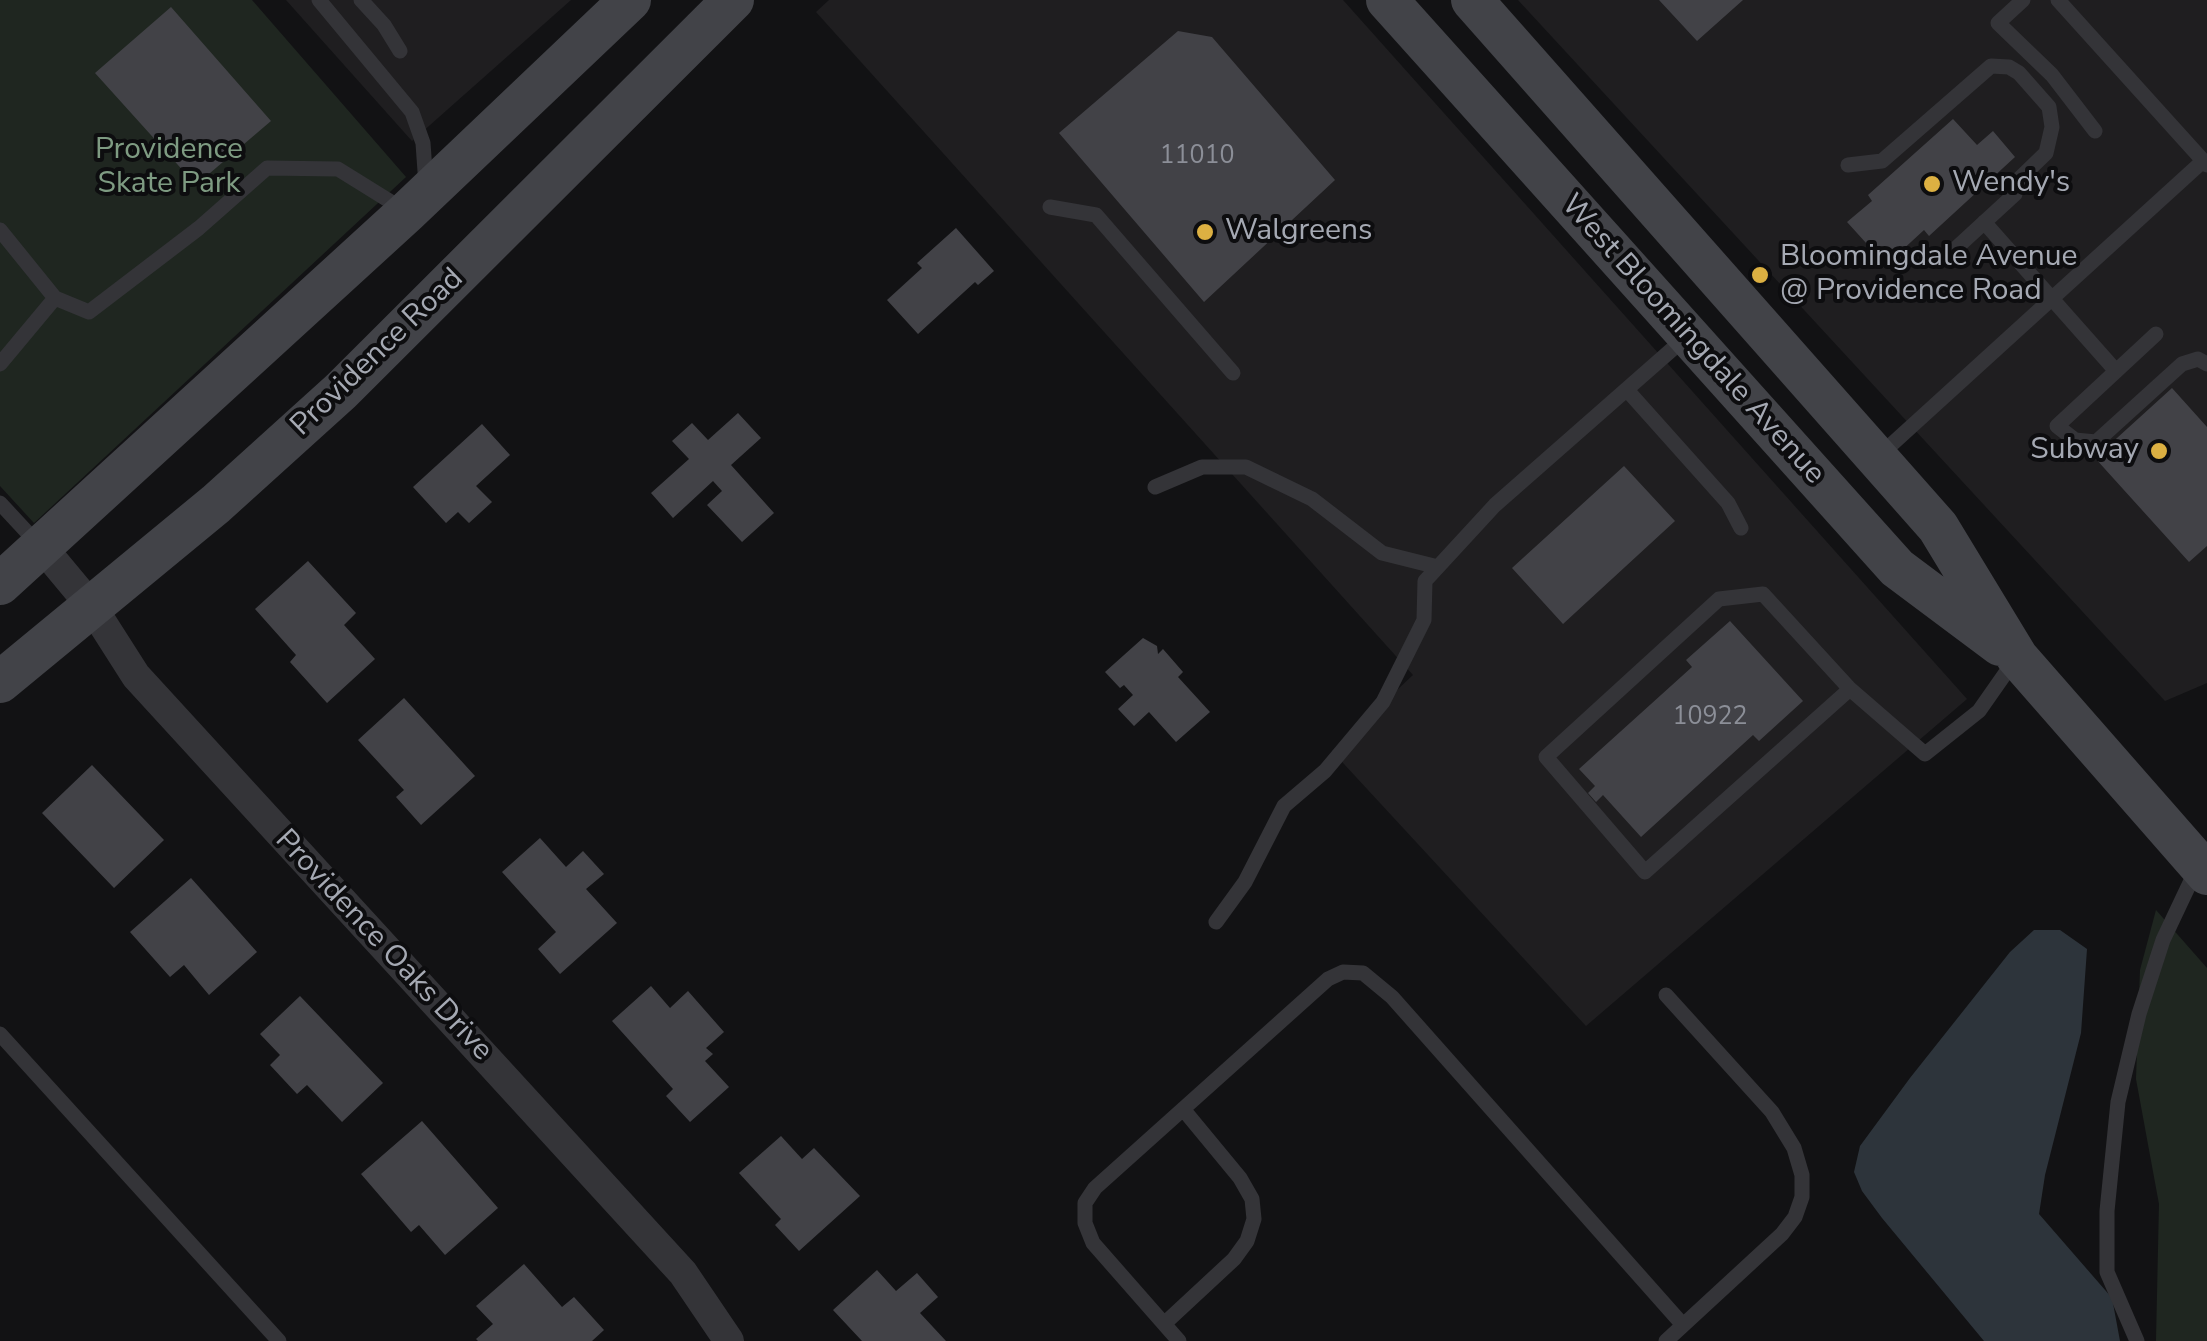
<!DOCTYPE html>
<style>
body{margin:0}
canvas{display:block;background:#121214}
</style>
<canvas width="2207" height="1341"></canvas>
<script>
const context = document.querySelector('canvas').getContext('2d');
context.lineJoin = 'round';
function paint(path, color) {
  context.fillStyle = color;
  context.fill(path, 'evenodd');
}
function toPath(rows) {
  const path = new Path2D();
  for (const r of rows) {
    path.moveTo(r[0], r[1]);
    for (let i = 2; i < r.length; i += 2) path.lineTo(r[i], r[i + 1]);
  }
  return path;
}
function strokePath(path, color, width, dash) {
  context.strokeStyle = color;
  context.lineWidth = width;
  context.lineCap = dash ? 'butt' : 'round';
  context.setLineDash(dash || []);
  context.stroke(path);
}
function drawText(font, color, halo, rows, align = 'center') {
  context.font = font + ' "Nunito Sans",sans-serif';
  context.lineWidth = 8;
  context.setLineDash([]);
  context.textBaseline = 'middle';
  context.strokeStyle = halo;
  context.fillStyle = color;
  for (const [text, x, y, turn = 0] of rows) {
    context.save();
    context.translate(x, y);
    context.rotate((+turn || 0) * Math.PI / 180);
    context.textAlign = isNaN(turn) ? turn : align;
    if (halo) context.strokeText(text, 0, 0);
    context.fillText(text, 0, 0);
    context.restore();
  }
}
paint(toPath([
 [286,0,571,0,412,141],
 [829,0,1343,0,1967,699,1586,1026,1332,751,1413,675,816,12],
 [1518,0,2207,0,2207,683,2165,701]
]), '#1f1e20');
paint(toPath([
 [0,0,252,0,406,177,34,523,0,486],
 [2156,910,2207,968,2207,1341,2156,1341,2159,1204,2136,1079,2140,970]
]), '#1f2620');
paint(toPath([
 [2034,930,2060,930,2087,949,2081,1033,2045,1175,2039,1214,2112,1298,2120,1341,1984,1341,1882,1218,1862,1191,1854,1172,1860,1146,1910,1078,2010,952]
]), '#2d343b');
paint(toPath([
 [1659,0,1743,0,1697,41],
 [171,7,271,121,196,185,95,73],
 [1178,31,1212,37,1335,180,1204,302,1059,133],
 [1953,119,1977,145,1993,131,2015,157,1929,236,1924,230,1886,265,1847,222,1872,201,1868,195],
 [956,228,994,271,978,285,975,282,918,334,887,300,922,268,917,263],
 [2172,388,2207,427,2207,546,2189,562,2095,458],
 [738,413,761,438,731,465,774,513,742,542,707,505,722,491,713,481,673,518,651,493,689,459,672,441,692,423,708,440],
 [482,424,510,455,476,486,492,502,469,523,458,512,446,523,413,487],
 [1624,466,1675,521,1563,624,1512,568],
 [308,561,356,613,344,625,375,659,327,703,290,662,296,655,255,609],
 [1730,621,1803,701,1759,741,1753,735,1641,837,1603,795,1596,802,1588,793,1595,786,1579,769,1692,667,1686,660],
 [1143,638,1157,646,1158,654,1163,649,1183,672,1178,677,1210,712,1176,742,1149,712,1134,726,1118,709,1133,695,1124,685,1120,688,1105,672],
 [404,698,475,776,421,825,396,797,404,790,358,740],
 [92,765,164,840,114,888,42,813],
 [540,838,566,867,583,851,604,874,586,889,617,923,560,974,538,949,556,932,502,872],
 [191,878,257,952,209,995,184,965,170,977,130,932],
 [651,986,670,1008,688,991,724,1032,706,1048,713,1054,705,1061,729,1087,690,1122,666,1096,673,1089,612,1021],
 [300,996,383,1083,342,1122,307,1085,297,1094,270,1065,280,1055,260,1034],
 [422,1121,498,1208,445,1255,419,1225,411,1232,361,1174],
 [781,1136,802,1159,814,1148,860,1196,799,1251,775,1225,781,1219,739,1173],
 [524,1264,562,1307,574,1297,604,1330,592,1341,478,1341,476,1339,493,1324,476,1306],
 [877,1270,896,1291,917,1273,938,1297,920,1313,946,1341,862,1341,833,1310]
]), '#424247');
strokePath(toPath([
 [319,0,412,112,423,143,426,185],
 [361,0,384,25,400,51],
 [2023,0,1998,23,2052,75,2095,131],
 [2058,0,2207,165],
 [1848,165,1882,161,1991,66,2009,67,2019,73,2049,107,2052,127,2046,153,2017,181,2015,194,1953,251],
 [1050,207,1096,215,1233,373],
 [1984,222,2116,371],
 [0,230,55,298,89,312,199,228,267,168,338,169,404,210],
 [2156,334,2057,426,2075,440,2096,442,2182,364,2198,359,2207,364],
 [0,364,55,298],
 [1627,390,1728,503,1741,528],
 [1880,455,2203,161],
 [1155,487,1202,467,1246,467,1312,499,1382,553,1438,567],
 [0,503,38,544],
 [1850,689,1763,594,1719,599,1546,757,1645,872,1850,689,1925,754,1979,711,2014,661],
 [1216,922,1245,882,1284,806,1325,771,1383,702,1424,620,1425,581,1495,505,1685,338],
 [1666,995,1772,1112,1794,1148,1802,1175,1802,1197,1795,1217,1782,1234,1666,1341],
 [0,1034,279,1341],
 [1164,1324,1234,1259,1247,1241,1254,1219,1252,1199,1240,1178,1183,1109],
 [1179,1341,1093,1243,1085,1223,1085,1203,1095,1188,1328,979,1343,972,1363,973,1392,997,1683,1325],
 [2137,1341,2107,1272,2107,1211,2118,1102,2139,1014,2163,940,2197,868]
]), '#343438', 15);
strokePath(toPath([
 [42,547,92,607,136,676,683,1273,729,1341]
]), '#343438', 30);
strokePath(toPath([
 [1387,0,1897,568,2000,645],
 [1472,0,1938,527,2017,657,2207,874],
 [0,584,407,212,630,0],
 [0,682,216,504,341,391,733,0]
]), '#424348', 42);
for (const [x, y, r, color] of [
 [1932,184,10,"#dcb042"],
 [1205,232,10,"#dcb042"],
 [1760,275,10,"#dcb042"],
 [2159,451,10,"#dcb042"]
]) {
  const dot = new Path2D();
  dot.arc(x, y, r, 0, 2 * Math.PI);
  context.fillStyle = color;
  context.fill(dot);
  strokePath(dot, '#0d0d0f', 4);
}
drawText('25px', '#8c8f98', null, [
 ["11010",1197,157],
 ["10922",1710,718]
]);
drawText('30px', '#7e9b82', '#0d0d0f', [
 ["Providence",169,151],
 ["Skate Park",169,185]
]);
drawText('30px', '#a5a9b3', '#0d0d0f', [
 ["Wendy's",1952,184],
 ["Walgreens",1225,232],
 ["Bloomingdale Avenue",1780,258],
 ["@ Providence Road",1780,292],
 ["Subway",2139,451,"right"]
], 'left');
drawText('30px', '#a5a9b3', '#0d0d0f', [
 ["West Bloomingdale Avenue",1692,340,48],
 ["Providence Road",378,353,-44],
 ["Providence Oaks Drive",383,946,47]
]);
</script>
